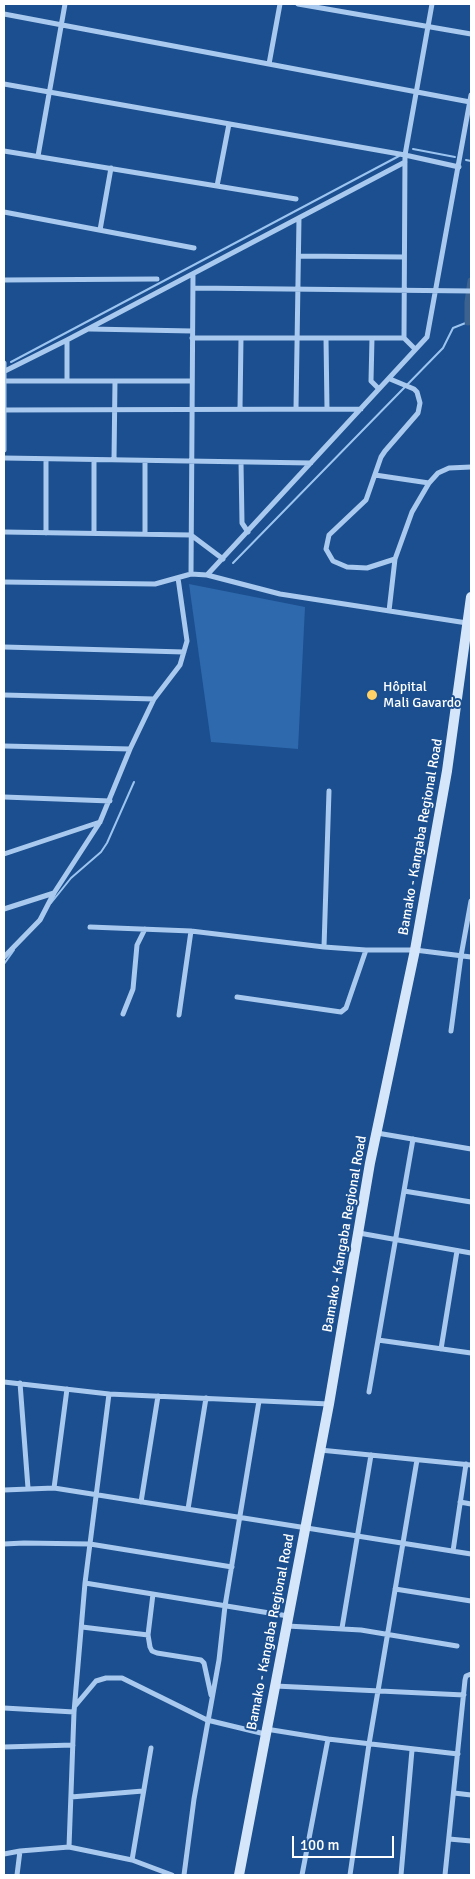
<!DOCTYPE html>
<meta charset="utf-8">
<style>
body{margin:0}
#map{position:relative;width:475px;height:1879px;overflow:hidden;background:#1b4f8f;font-family:Signika,sans-serif}
canvas{display:block}
.frame{position:absolute;inset:0;border:5px solid #fff;pointer-events:none}
.scale{position:absolute;left:292px;top:1836px;width:102px;height:22px;box-sizing:border-box;border:2px solid #fff;border-top:0;padding-left:6px;font-size:15px;line-height:18px;white-space:nowrap;color:#fff;-webkit-text-stroke:4px #1b4f8f;paint-order:stroke}
</style>
<div id="map">
<canvas width="475" height="1879"></canvas>
<div class="frame"></div>
<div class="scale">100 m</div>
</div>
<script>
const context = document.querySelector('canvas').getContext('2d');
context.lineJoin = 'round';
function paint(path, color) {
  context.fillStyle = color;
  context.fill(path, 'evenodd');
}
function toPath(rows) {
  const path = new Path2D();
  for (const r of rows) {
    path.moveTo(r[0], r[1]);
    for (let i = 2; i < r.length; i += 2) path.lineTo(r[i], r[i + 1]);
  }
  return path;
}
function strokePath(path, color, width, dash) {
  context.strokeStyle = color;
  context.lineWidth = width;
  context.lineCap = dash ? 'butt' : 'round';
  context.setLineDash(dash || []);
  context.stroke(path);
}
function drawText(font, color, halo, rows, align = 'center') {
  context.font = font + ' Signika,sans-serif';
  context.lineWidth = 4;
  context.setLineDash([]);
  context.textBaseline = 'middle';
  context.strokeStyle = halo;
  context.fillStyle = color;
  for (const [text, x, y, turn = 0] of rows) {
    context.save();
    context.translate(x, y);
    context.rotate((+turn || 0) * Math.PI / 180);
    context.textAlign = isNaN(turn) ? turn : align;
    if (halo) context.strokeText(text, 0, 0);
    context.fillText(text, 0, 0);
    context.restore();
  }
}
paint(toPath([
 [189,584,305,607,298,749,211,742]
]), '#2e69ad');
strokePath(toPath([
 [413,149,455,157],
 [466,160,471,161],
 [11,362,399,156],
 [233,563,443,348,453,328,468,322,471,322],
 [51,903,71,878,101,852,107,843,134,782],
 [4,964,14,950]
]), '#9cc4f0', 2);
strokePath(toPath([
 [468,322,468,302,471,281]
]), '#3c6290', 7);
strokePath(toPath([
 [298,4,471,34],
 [4,14,470,102],
 [269,64,280,4],
 [4,84,405,155,459,167],
 [4,151,296,199],
 [38,156,65,4],
 [217,186,229,124],
 [4,212,194,248],
 [100,230,111,168],
 [299,256,404,257],
 [4,280,157,279],
 [193,288,471,291],
 [90,329,192,331],
 [192,338,404,338,415,349],
 [326,338,327,409],
 [372,338,371,381,379,389],
 [404,338,405,155,432,4],
 [4,363,4,450],
 [5,371,67,340,405,162],
 [390,379,414,389,417,392,420,403,418,413,385,451,381,457,366,500,329,535,326,549,333,561,347,567,367,568,395,559],
 [5,381,192,381],
 [67,381,67,340],
 [240,409,241,338],
 [296,409,299,218],
 [4,410,361,409],
 [4,458,311,463],
 [46,459,46,533],
 [114,460,115,381],
 [241,462,242,523,248,532],
 [375,475,429,483],
 [4,532,191,535,223,559],
 [94,533,94,460],
 [145,534,145,461],
 [191,574,193,274],
 [207,575,427,337,471,95],
 [4,582,155,584,191,574,207,575,280,594,467,623],
 [389,611,395,559,412,512,429,483,438,473,449,468,471,467],
 [4,647,184,652],
 [4,695,154,699],
 [4,746,130,749],
 [4,797,110,801],
 [4,854,100,822],
 [4,909,54,893],
 [90,927,191,931,324,947,366,950,415,950,471,957],
 [324,947,329,791],
 [4,957,40,920,54,893,100,822,130,749,154,699,180,665,187,641,178,578],
 [237,997,341,1012,346,1008,366,950],
 [123,1014,133,989,137,945,145,929],
 [179,1015,191,931],
 [451,1031,461,956,471,901],
 [377,1133,471,1149],
 [404,1191,471,1202],
 [359,1233,471,1253],
 [378,1340,471,1353],
 [441,1349,457,1251],
 [4,1382,109,1394,329,1404],
 [20,1383,28,1488],
 [369,1392,413,1139],
 [320,1450,471,1465],
 [54,1488,67,1389],
 [4,1490,54,1488,471,1554],
 [141,1502,158,1396],
 [460,1502,471,1504],
 [188,1509,206,1398],
 [4,1544,24,1543,90,1544,232,1567],
 [453,1551,466,1464],
 [85,1583,288,1616],
 [395,1589,471,1601],
 [153,1594,148,1635,150,1647,152,1651,157,1653,201,1660,204,1663,211,1695],
 [287,1626,361,1630,457,1646],
 [82,1627,148,1635],
 [342,1628,371,1455],
 [275,1686,464,1695],
 [75,1706,96,1681,106,1678,122,1678,207,1720,265,1734],
 [4,1708,74,1712],
 [266,1729,328,1739,458,1754],
 [4,1747,73,1745],
 [454,1793,471,1795],
 [71,1797,143,1791],
 [449,1839,471,1841],
 [69,1847,74,1712,85,1583,109,1394],
 [4,1854,20,1851,69,1847,132,1860,172,1875],
 [132,1860,151,1748],
 [17,1875,20,1851],
 [184,1875,194,1799,219,1660,225,1606,259,1401],
 [302,1875,328,1739],
 [350,1875,369,1744,417,1460],
 [401,1875,412,1750],
 [445,1875,465,1680,466,1676,471,1674]
]), '#a9c9ee', 5);
strokePath(toPath([
 [239,1875,329,1404,370,1163,415,950,447,771,471,597]
]), '#d6e6fa', 10);
for (const [x, y, r, color] of [
 [372,695,6,"#ffd166"]
]) {
  const dot = new Path2D();
  dot.arc(x, y, r, 0, 2 * Math.PI);
  context.fillStyle = color;
  context.fill(dot);
  strokePath(dot, '#1b4f8f', 2);
}
drawText('14px', '#fff', '#1b4f8f', [
 ["Hôpital",383,687],
 ["Mali Gavardo",383,703]
], 'left');
drawText('14px', '#fff', '#1b4f8f', [
 ["Bamako - Kangaba Regional Road",421,837,-80],
 ["Bamako - Kangaba Regional Road",345,1234,-80],
 ["Bamako - Kangaba Regional Road",271,1632,-79]
]);
</script>
